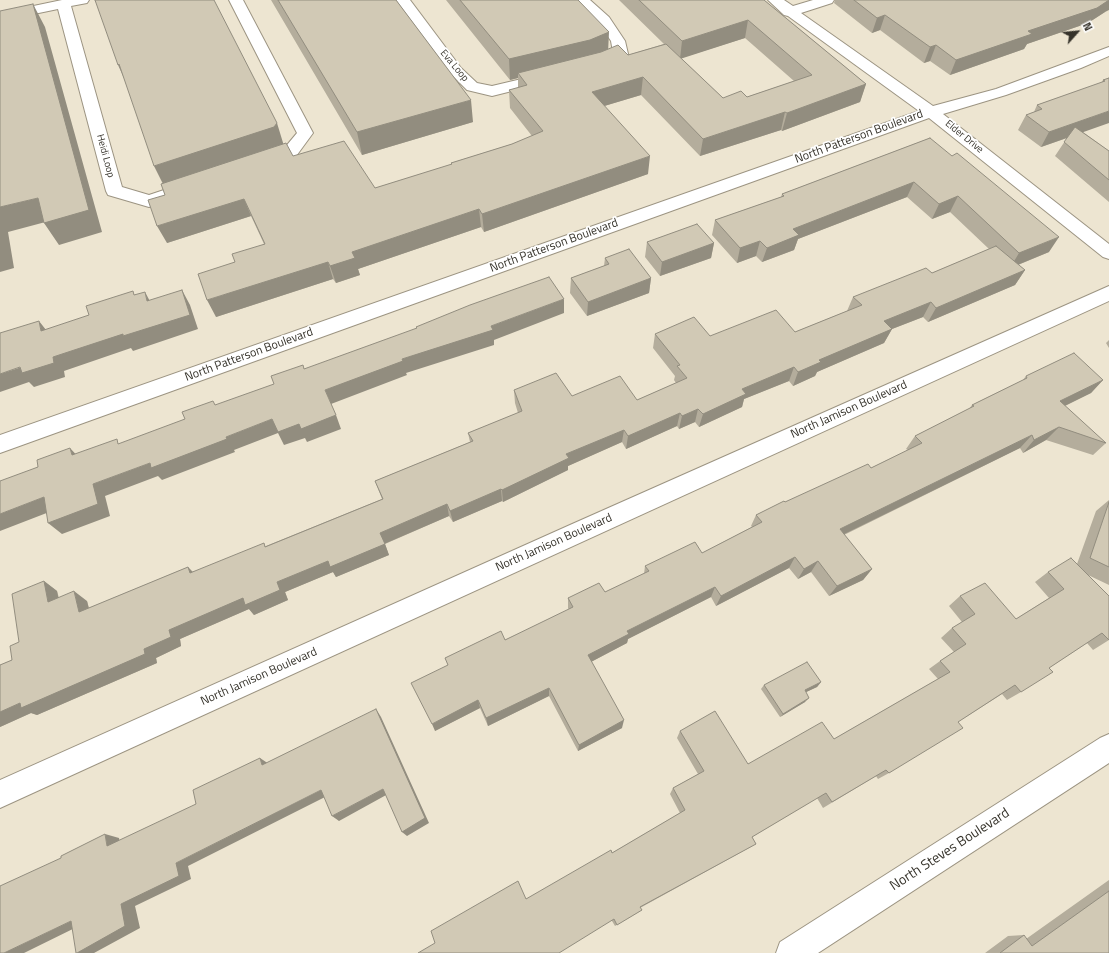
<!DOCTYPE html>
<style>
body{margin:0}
#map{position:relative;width:1109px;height:953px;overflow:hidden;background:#ede5d1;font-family:"Titillium Web",sans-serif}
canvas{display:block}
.north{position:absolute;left:1057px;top:12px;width:40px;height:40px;-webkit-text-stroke:3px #fff;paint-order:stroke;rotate:63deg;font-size:11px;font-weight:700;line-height:16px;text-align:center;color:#36332b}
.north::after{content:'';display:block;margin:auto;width:14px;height:18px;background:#36332b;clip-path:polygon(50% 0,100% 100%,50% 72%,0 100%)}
</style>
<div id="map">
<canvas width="1109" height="953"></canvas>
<div class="north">N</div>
</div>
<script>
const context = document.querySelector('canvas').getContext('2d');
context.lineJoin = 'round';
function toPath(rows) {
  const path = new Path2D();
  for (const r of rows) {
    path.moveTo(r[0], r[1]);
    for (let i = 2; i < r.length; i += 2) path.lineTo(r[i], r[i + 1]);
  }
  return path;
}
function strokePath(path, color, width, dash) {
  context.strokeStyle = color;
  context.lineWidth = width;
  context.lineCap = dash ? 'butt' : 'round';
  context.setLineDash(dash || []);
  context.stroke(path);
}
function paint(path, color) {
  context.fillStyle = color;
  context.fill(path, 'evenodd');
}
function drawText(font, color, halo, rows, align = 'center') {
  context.font = font + ' "Titillium Web",sans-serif';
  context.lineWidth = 3.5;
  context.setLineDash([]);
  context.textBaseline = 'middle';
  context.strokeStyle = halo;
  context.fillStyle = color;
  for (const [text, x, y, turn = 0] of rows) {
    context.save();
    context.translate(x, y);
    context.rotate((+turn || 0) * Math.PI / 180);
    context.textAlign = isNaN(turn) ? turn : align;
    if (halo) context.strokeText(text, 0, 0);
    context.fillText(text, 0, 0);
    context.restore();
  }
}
const minor = toPath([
 [62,0,89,0,87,3,71,6,122,187,149,195,176,186,182,188,185,192,182,196,149,207,108,195,106,191,58,9,0,21,0,13,62,0],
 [229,0,243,0,313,133,294,159,264,168,258,167,256,163,258,159,282,151,297,133,229,0],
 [396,0,410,0,461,68,477,83,492,86,547,73,552,75,555,78,552,81,492,96,467,90,451,74,396,0],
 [575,0,590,0,609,17,625,41,628,54,626,57,607,65,602,66,597,65,595,62,597,59,613,52,611,41,599,23,575,0],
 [768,0,784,0,793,6,813,0,834,0,832,3,801,13,933,106,996,89,1109,47,1109,56,1081,68,1006,95,943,114,1109,244,1109,259,1103,257,929,118,0,453,0,435,919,111,788,16,784,15,768,0],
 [1109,286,1109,301,0,808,0,780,570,525,1109,286],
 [1109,734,1109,763,818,953,776,953,780,942,1100,738,1109,734]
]);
strokePath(minor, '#9c9482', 2);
paint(minor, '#fff');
paint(toPath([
 [271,0,396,0,473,122,362,155],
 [446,0,578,0,608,49,628,55,664,44,619,0,764,0,866,84,860,102,782,131,781,130,700,156,641,95,604,106,648,174,484,232,481,227,358,269,360,275,336,283,333,279,216,317,235,262,264,244,251,216,167,243,165,195,284,144,293,156,375,188,451,165,451,163,512,144,532,136,510,108,509,90,518,88,518,78,510,80],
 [745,38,794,81,747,97,723,98,681,58],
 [835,0,1109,0,1105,12,1088,23,1027,44,1024,49,950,75,930,61,924,63,880,30,872,33,834,3],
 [1109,78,1083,132,1109,151,1109,202,1055,156,1067,138,1041,147,1018,130,1026,115,1034,112,1037,105,1101,83,1103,80],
 [930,138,1049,252,1018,265,1025,270,1015,285,928,322,923,317,892,329,884,343,817,372,815,376,793,386,789,381,744,399,742,407,699,427,695,422,679,429,677,426,626,449,622,442,568,466,568,470,503,502,502,501,453,522,449,516,385,544,389,555,336,577,333,572,285,592,288,600,254,615,249,609,180,639,181,646,156,658,157,663,37,715,31,713,0,727,0,665,12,660,44,581,57,591,59,598,87,601,89,608,188,567,193,572,266,546,382,499,375,481,470,442,468,433,518,413,515,403,514,390,572,396,637,400,676,383,674,380,675,376,653,348,655,334,710,336,795,332,847,311,853,297,932,273,989,249,950,212,932,219,907,197,798,239,794,250,762,262,756,256,737,263,712,235,715,220,781,197,782,194],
 [647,242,714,243,711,258,660,276,645,257],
 [605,258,651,278,649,293,587,316,570,293,571,278,604,266],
 [1109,340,1109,348,1106,343],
 [1026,376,1103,380,1091,393,1065,406,1106,443,1093,455,1046,440,1023,453,1020,448,844,535,872,569,863,580,829,596,811,572,798,579,789,568,716,606,711,597,628,639,627,643,591,662,622,728,578,751,549,696,488,726,480,708,435,731,448,665,445,658,505,640,569,610,568,608,568,598,605,592,644,574,645,566,702,553,752,527,751,526,756,515,785,502,871,468,908,450,906,449,915,436,969,409,972,405,1023,380],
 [1109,500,1109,585,1088,575,1109,640,1093,650,1087,643,1049,668,1021,692,1007,700,1002,694,958,722,889,773,878,779,876,776,823,808,817,798,752,837,756,844,640,908,642,910,615,926,612,921,526,899,612,853,680,813,670,794,673,788,698,774,677,738,680,731,748,764,834,739,938,679,929,669,940,661,954,652,941,638,952,628,962,622,949,606,960,596,1016,619,1049,598,1035,582,1048,572,1077,564,1096,511],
 [821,682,817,687,806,692,805,702,780,717,761,689,764,685],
 [1109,880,1109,953,985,953,1008,936,1024,935,1026,939]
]), '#b4ad9c');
paint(toPath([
 [1109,0,1109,10,1105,12,1088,23,1027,44,1024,49,950,75,956,60,1028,31],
 [33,4,45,27,102,232,59,245,44,223],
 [885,15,880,30,872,33,877,18],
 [748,20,745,38,680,59,682,41],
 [609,32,608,53,518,73,518,78,510,80,509,59],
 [936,45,930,61,924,63,930,47],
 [119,64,128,87,118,65],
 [643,77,641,95,591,110,592,92],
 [866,84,860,102,782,131,787,113],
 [471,100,473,122,362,155,357,132],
 [1109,111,1109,123,1041,147,1049,132],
 [785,112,781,130,700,156,703,139],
 [277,123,284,146,165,188,154,166],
 [650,156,648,174,484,232,482,214],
 [914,182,907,197,798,239,794,250,762,262,767,248,793,229],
 [958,196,950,212,932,219,939,204],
 [38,198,53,220,8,232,14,268,0,272,0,207],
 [244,199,251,216,167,243,157,226],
 [479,209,481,227,358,269,360,275,336,283,330,266,352,252],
 [1059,237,1049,252,1010,268,1019,253],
 [760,241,756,256,737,263,740,248],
 [714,243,711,258,660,276,662,262],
 [328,262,333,279,216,317,207,300],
 [1025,270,1015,285,928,322,936,308],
 [651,278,649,293,587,316,588,302],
 [182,290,190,305,198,329,133,351,131,348,64,371,65,377,34,387,29,382,0,392,0,374,53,357],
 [145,292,153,307,147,301],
 [564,299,564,313,494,340,494,345,406,373,407,375,331,404,325,390,402,359],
 [931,302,923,317,892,329,884,343,817,372,815,376,793,386,798,372,884,321],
 [39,321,50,335,41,331],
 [794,367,789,381,744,399,742,407,699,427,703,414,742,389],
 [1103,380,1091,393,1048,414,1060,401],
 [698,409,695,422,679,429,682,416],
 [680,413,677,426,626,449,628,436],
 [336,415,341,429,307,442,305,438,284,445,278,433,234,450,235,452,162,480,158,476,105,496,110,516,62,534,48,523,93,484,150,463,226,437,272,419,299,424],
 [1059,427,1046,440,1023,453,1034,440],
 [624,430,622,442,568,466,568,470,503,502,502,490,566,454],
 [1032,435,1020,448,832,540,840,529],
 [70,448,82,461,72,455],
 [501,489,502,501,453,522,450,511],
 [44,497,57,509,0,531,0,514],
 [447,504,449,516,384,544,380,533],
 [385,544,389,555,336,577,333,572,285,592,288,600,254,615,249,609,180,639,181,646,156,658,157,663,37,715,31,713,0,727,0,712,144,649,169,630,277,582,328,561],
 [795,557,789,568,716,606,721,596],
 [818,561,811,572,798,579,804,569],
 [188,567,198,578,190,573],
 [872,569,863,580,829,596,837,586],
 [44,581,57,591,61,612,48,602],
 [715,587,711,597,628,639,627,643,587,664,588,655,627,631],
 [74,591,87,601,92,622,79,612],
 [821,682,817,687,802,694,805,690],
 [549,688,549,696,488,726,486,718],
 [809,698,805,702,780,717,783,714],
 [478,700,480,708,435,731,432,724],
 [376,709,381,717,429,823,407,836,402,832],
 [624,720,622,728,578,751,579,745],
 [260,758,269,764,262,765],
 [383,789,388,794,339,821,332,816],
 [321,790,329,795,188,866,191,879,135,906,140,928,94,953,77,953,121,904,176,863],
 [105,834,119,838,121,850,107,846],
 [71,921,87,922,24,953,4,953]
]), '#928d7f');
const building = toPath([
 [95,0,214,0,277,123,274,127,154,166,119,64,118,65,95,0],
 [278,0,396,0,471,100,357,132,278,0],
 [460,0,578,0,609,32,590,40,509,59,460,0],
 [639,0,764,0,866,84,787,113,785,112,703,139,643,77,592,92,650,156,482,214,479,209,352,252,355,258,330,266,328,262,207,300,198,274,235,262,232,254,265,244,244,199,157,226,148,200,165,195,161,184,286,143,293,156,344,141,375,188,452,164,451,163,512,144,543,131,509,90,527,85,518,73,601,52,618,45,628,55,666,44,723,98,741,91,747,97,812,75,748,20,682,41,639,0],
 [854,0,1109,0,1097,8,1028,31,1032,34,956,60,936,45,930,47,885,15,877,18,854,0],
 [33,4,89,210,44,223,38,198,0,207,0,11,33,4],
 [1109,78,1109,111,1049,132,1026,115,1042,109,1037,105,1105,81,1103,80,1109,78],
 [1075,127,1109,151,1109,180,1064,142,1075,127],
 [930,138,952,156,957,153,1059,237,1019,253,958,196,939,204,914,182,793,229,799,235,767,248,760,241,740,248,715,220,784,196,782,194,930,138],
 [697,224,714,243,662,262,647,242,697,224],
 [996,246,1025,270,936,308,931,302,884,321,892,329,819,360,821,362,798,372,794,367,742,389,746,394,703,414,698,409,682,416,680,413,628,436,624,430,566,454,569,458,502,490,501,489,450,511,447,504,380,533,385,544,330,567,328,561,277,582,280,590,245,605,243,598,169,630,171,637,144,649,145,654,21,708,20,703,0,712,0,665,12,660,10,646,19,642,12,594,44,581,48,602,74,591,79,612,188,567,190,573,264,543,265,547,383,499,375,481,473,441,468,433,522,411,514,390,556,373,572,396,620,376,637,400,687,378,677,366,680,365,655,334,694,317,710,336,776,310,795,332,862,305,853,297,926,268,932,273,996,246],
 [629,249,651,278,588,302,571,278,609,264,605,258,629,249],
 [549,277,564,299,491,326,493,330,402,359,403,361,325,390,336,415,301,429,299,424,278,432,272,419,226,437,227,439,151,468,150,463,93,484,98,504,48,523,44,497,0,514,0,481,38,467,37,460,70,448,72,455,117,439,118,444,185,419,182,412,213,401,215,405,274,384,271,376,303,365,304,369,417,328,416,327,470,305,549,277],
 [182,290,190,315,123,336,123,334,53,357,54,363,22,373,20,367,0,374,0,333,39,321,41,331,89,315,86,306,133,291,134,295,145,292,147,301,182,290],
 [1074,353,1103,380,1060,401,1106,443,1059,427,1034,440,1032,435,840,529,872,569,837,586,818,561,804,569,795,557,721,596,715,587,627,631,629,634,588,655,624,720,579,745,549,688,486,718,478,700,432,724,411,683,448,665,445,658,501,631,505,640,573,607,568,598,599,583,605,592,649,571,645,566,695,542,702,553,762,522,756,515,784,501,785,502,868,464,871,468,922,443,915,436,974,406,972,405,1027,378,1026,376,1074,353],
 [1109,502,1109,567,1090,558,1109,502],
 [1071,558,1109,596,1109,640,1102,633,1049,668,1053,672,1021,692,1015,685,958,722,963,728,889,773,886,770,832,802,826,793,752,837,756,844,640,907,642,910,617,925,614,919,559,953,418,953,435,943,431,931,518,881,526,899,611,850,612,853,685,810,673,788,704,771,680,731,715,711,748,764,822,722,834,739,950,672,940,661,966,644,952,628,975,614,960,596,985,583,1016,619,1064,589,1048,572,1071,558],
 [807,662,821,682,805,690,809,698,783,714,764,685,807,662],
 [376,709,425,818,402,832,383,789,332,816,321,790,176,863,179,876,121,904,125,926,77,953,76,953,71,921,4,953,0,953,0,886,61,858,61,856,105,834,107,846,196,804,193,790,260,758,262,765,376,709],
 [1109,891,1109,953,1000,953,1024,935,1032,946,1109,891]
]);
paint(building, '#d1c9b5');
strokePath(building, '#928d7f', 1);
drawText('10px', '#36332b', '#fff', [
 ["Eva Loop",454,66,50],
 ["Elder Drive",964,137,39],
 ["Heidi Loop",105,156,75]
]);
drawText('12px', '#36332b', '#fff', [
 ["North Patterson Boulevard",859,137,-20],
 ["North Patterson Boulevard",554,246,-20],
 ["North Patterson Boulevard",249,355,-20],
 ["North Jamison Boulevard",849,410,-24],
 ["North Jamison Boulevard",554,543,-24],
 ["North Jamison Boulevard",259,677,-24]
]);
drawText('14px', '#36332b', '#fff', [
 ["North Steves Boulevard",950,850,-33]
]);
</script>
